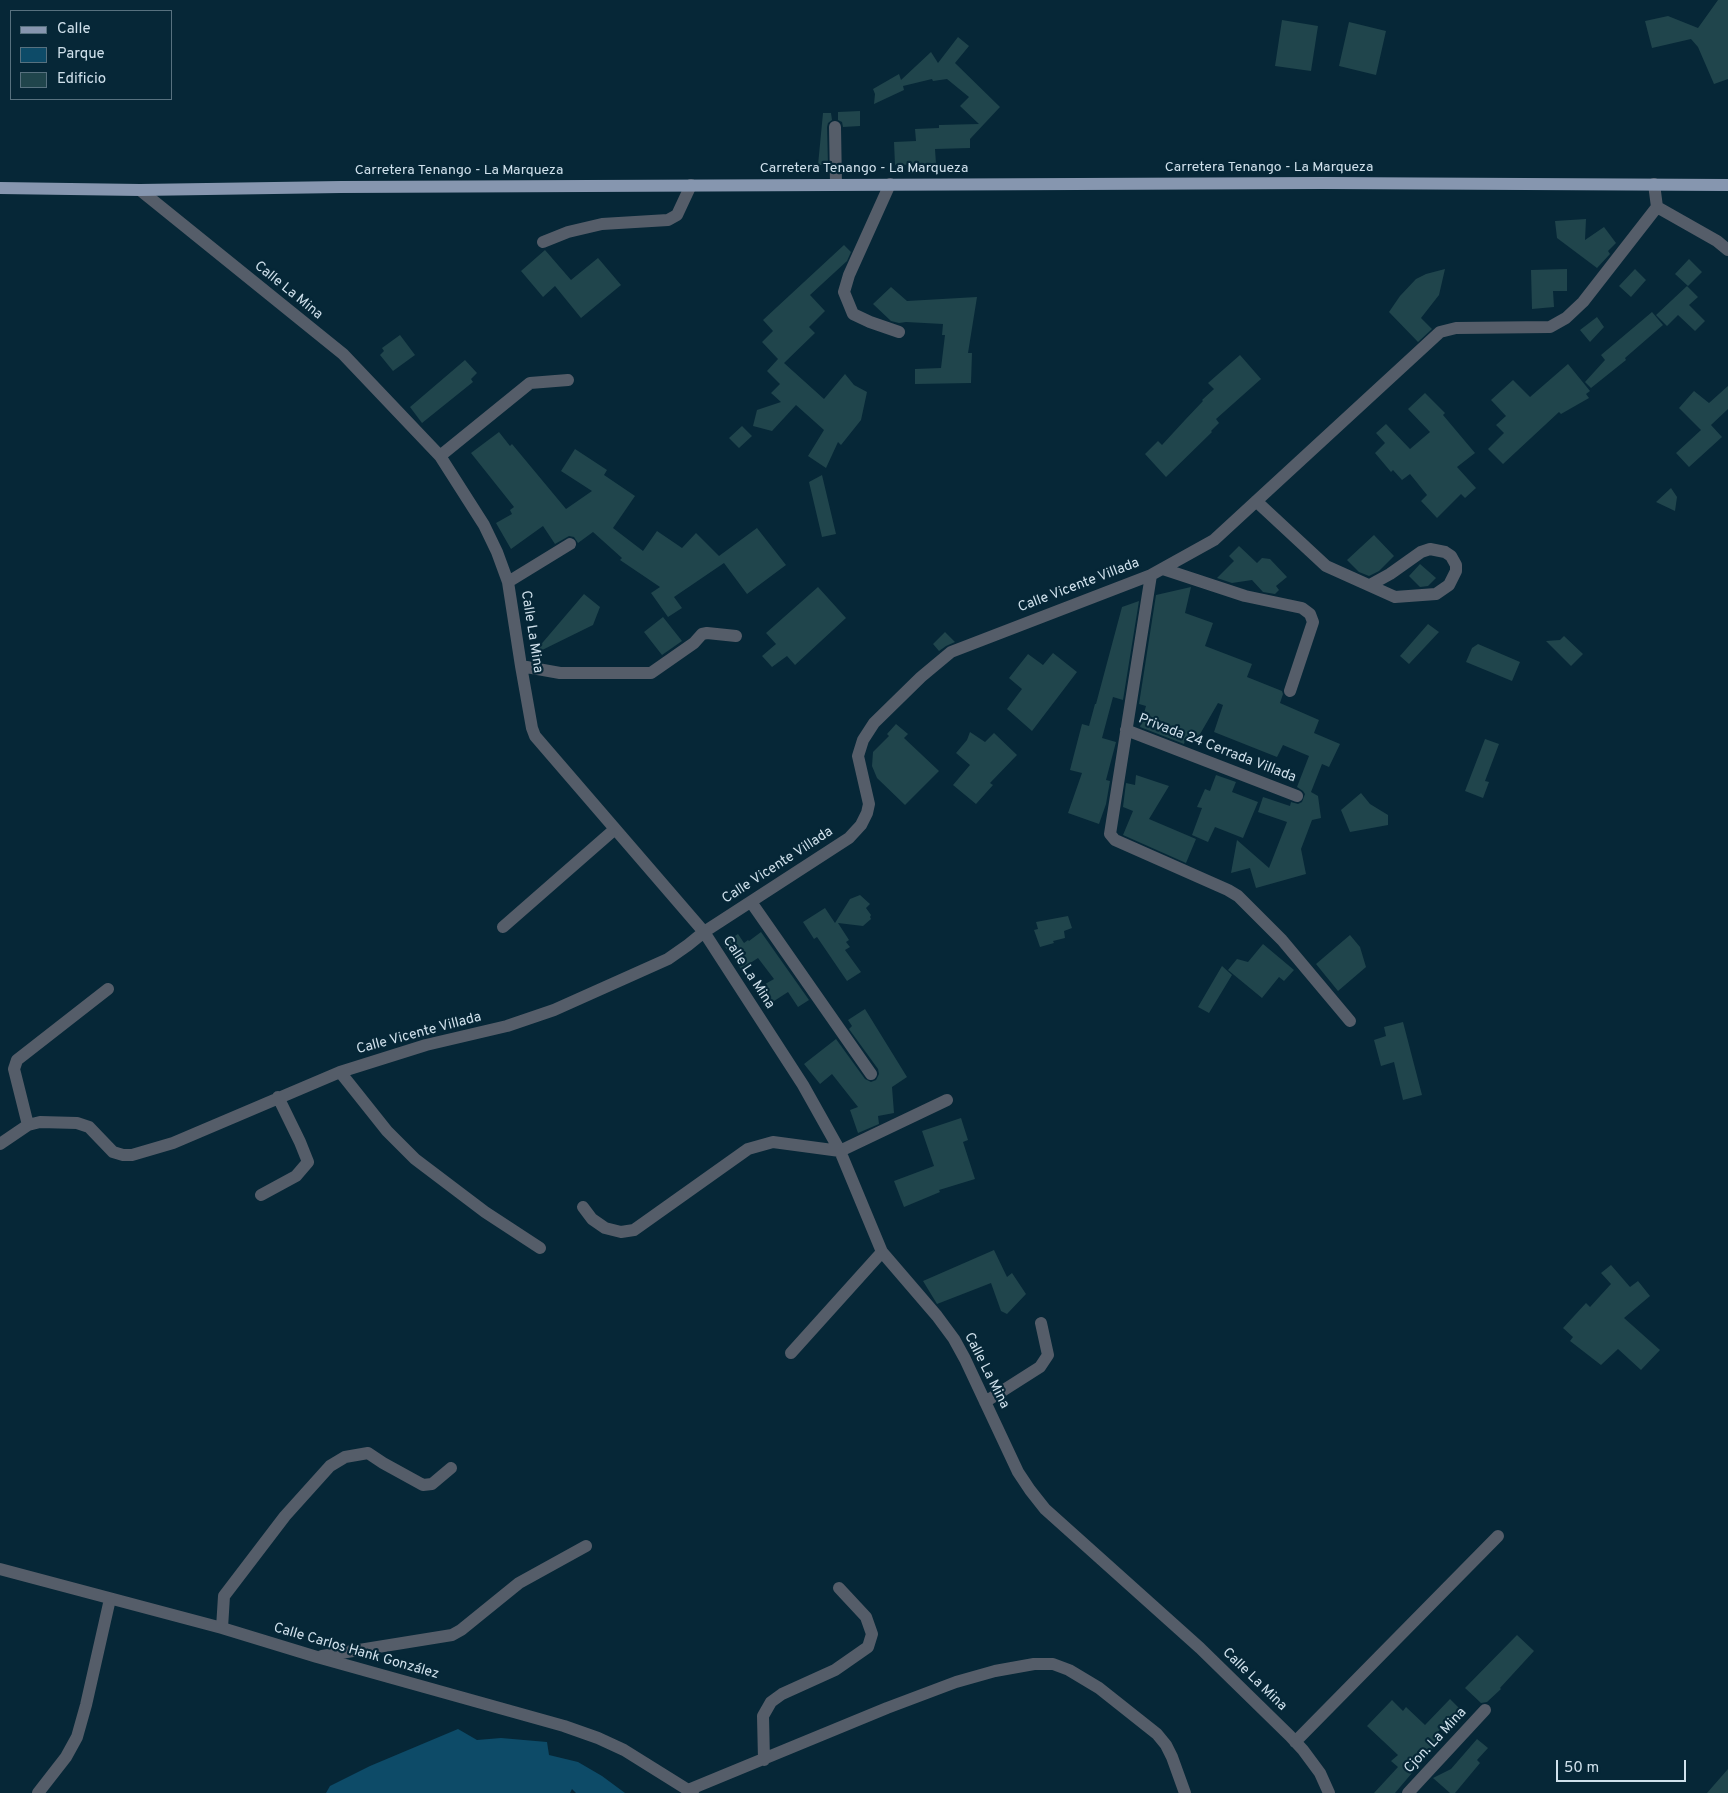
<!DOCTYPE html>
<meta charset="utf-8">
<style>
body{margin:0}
#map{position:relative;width:1728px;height:1793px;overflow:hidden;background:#062737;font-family:Overpass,sans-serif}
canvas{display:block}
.legend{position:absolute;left:10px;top:10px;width:162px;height:90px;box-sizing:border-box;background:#062737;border:1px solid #57717f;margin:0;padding:6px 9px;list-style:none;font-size:15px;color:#d0e1ec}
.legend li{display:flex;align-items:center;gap:10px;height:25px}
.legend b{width:25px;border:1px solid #57717f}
.scale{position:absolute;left:1556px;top:1760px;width:130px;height:22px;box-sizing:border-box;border:2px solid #d0e1ec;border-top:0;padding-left:6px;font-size:15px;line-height:18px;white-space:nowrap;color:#d0e1ec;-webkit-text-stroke:4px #062737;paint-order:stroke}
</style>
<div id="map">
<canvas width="1728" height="1793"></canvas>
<ul class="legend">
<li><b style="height:6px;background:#8696af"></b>Calle</li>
<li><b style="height:14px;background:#0d4b68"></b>Parque</li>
<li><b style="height:14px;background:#20454c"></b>Edificio</li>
</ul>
<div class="scale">50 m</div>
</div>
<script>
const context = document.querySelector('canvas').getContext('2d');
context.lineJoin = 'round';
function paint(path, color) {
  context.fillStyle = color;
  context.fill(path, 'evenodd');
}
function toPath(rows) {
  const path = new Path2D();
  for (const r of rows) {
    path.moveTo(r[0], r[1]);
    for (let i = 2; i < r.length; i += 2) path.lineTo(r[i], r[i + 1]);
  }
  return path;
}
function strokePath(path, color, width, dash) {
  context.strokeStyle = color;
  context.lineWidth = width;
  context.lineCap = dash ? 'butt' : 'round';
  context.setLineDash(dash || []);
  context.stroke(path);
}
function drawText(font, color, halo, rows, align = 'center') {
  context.font = font + ' Overpass,sans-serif';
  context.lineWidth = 4.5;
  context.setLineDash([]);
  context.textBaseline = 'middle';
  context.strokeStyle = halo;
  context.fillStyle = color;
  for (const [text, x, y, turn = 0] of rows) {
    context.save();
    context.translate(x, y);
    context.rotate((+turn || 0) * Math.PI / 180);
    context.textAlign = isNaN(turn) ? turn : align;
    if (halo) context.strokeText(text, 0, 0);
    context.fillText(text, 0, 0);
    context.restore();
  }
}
paint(toPath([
 [458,1729,477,1740,501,1738,547,1742,549,1755,578,1762,602,1776,625,1793,576,1793,572,1789,570,1793,326,1793,330,1786,370,1766]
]), '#0d4b68');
paint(toPath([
 [1718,0,1728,0,1728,79,1714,84,1698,47,1691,39,1652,48,1645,21,1668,16,1698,28],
 [1282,20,1318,26,1311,71,1275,66],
 [1349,22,1386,31,1376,75,1339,66],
 [958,37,969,46,955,63,1000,107,970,139,970,148,935,149,936,164,895,165,894,142,916,141,915,129,939,128,939,125,979,124,960,106,969,97,947,79,933,81,932,79,903,86,904,90,874,104,875,94,873,89,899,74,901,80,931,52,938,63],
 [860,111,860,126,843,127,842,122,838,120,838,112],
 [823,113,831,113,832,120,828,123,827,127,828,165,818,165],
 [1586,219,1585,240,1604,227,1616,243,1608,251,1610,254,1597,268,1557,238,1555,221],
 [844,245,851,252,847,261,810,295,825,311,809,327,815,333,784,363,824,399,845,374,854,385,867,392,861,420,841,445,838,442,826,468,808,456,824,430,796,405,772,431,753,426,757,410,781,402,771,393,780,384,767,371,778,359,762,342,773,331,763,320],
 [545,250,571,280,598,258,621,285,581,318,555,286,543,297,521,271],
 [1689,259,1702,272,1688,286,1675,274],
 [1445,269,1439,295,1421,318,1432,329,1418,342,1389,312,1400,296,1416,279,1426,274],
 [1567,269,1567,291,1553,291,1554,307,1532,309,1531,270],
 [1635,269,1646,280,1631,297,1619,286],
 [1687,286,1698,297,1689,305,1705,321,1695,331,1678,315,1667,326,1656,315],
 [891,287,907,301,977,297,968,353,972,353,971,383,915,384,915,369,941,368,945,335,942,335,943,324,906,322,899,323,891,321,873,304],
 [1652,312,1663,325,1625,358,1626,360,1591,388,1585,382,1605,360,1601,355],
 [1597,317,1604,327,1590,342,1580,330],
 [400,335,415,355,393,371,380,355,384,351,382,348],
 [1240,355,1261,379,1216,419,1219,423,1211,431,1212,432,1166,477,1145,454,1158,441,1162,445,1185,420,1203,401,1202,400,1214,389,1208,383],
 [465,360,477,373,471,379,473,382,422,423,410,407],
 [1568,364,1590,391,1586,394,1589,398,1561,414,1559,412,1503,464,1488,449,1504,433,1496,425,1506,416,1491,400,1513,380,1530,397],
 [1728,386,1728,409,1711,425,1722,437,1689,467,1676,453,1701,430,1679,408,1694,391,1709,403],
 [1425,393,1445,413,1443,415,1475,453,1457,467,1476,488,1465,498,1461,494,1437,518,1421,501,1427,495,1410,474,1402,480,1393,470,1391,472,1375,453,1385,443,1376,433,1386,424,1410,449,1430,432,1408,409],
 [742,426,752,436,739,448,729,438],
 [499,432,510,446,512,444,566,509,592,491,561,471,575,449,607,470,604,475,635,496,613,528,643,551,657,531,682,548,696,533,719,556,757,528,786,565,747,594,724,563,674,597,682,608,668,617,651,593,660,587,620,560,622,558,593,532,578,543,574,537,569,536,555,544,543,526,511,549,496,523,512,514,510,510,514,507,471,453],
 [822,475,836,534,822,537,809,482],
 [1671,488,1677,497,1675,511,1656,502],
 [1374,535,1394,556,1379,571,1369,576,1359,572,1347,560],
 [1239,546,1257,563,1262,558,1270,559,1287,577,1276,586,1279,590,1275,594,1263,592,1252,580,1232,583,1217,578,1234,561,1229,556],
 [1420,564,1436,578,1428,586,1420,587,1409,576],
 [818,587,846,618,795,665,787,656,772,667,762,656,776,644,766,633],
 [1191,587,1185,613,1213,623,1205,646,1252,664,1247,677,1282,691,1283,694,1280,703,1319,720,1314,733,1340,744,1329,767,1322,764,1311,792,1318,796,1321,818,1312,820,1301,849,1306,874,1256,888,1250,868,1231,873,1237,840,1269,868,1287,822,1258,812,1263,797,1290,806,1291,802,1298,804,1302,802,1305,794,1303,791,1297,787,1309,756,1283,745,1277,757,1214,732,1223,705,1218,703,1196,741,1186,737,1184,744,1140,727,1146,706,1139,704,1156,595],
 [584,594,600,607,593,625,532,655],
 [1139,601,1123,700,1113,697,1102,738,1116,742,1106,780,1110,781,1106,804,1099,824,1068,813,1082,773,1070,770,1082,724,1089,726,1095,704,1096,704,1122,607],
 [663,617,682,641,662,655,644,632],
 [1428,624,1439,632,1409,664,1400,656],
 [945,632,955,642,946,646,939,651,933,644],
 [1564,636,1583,654,1571,666,1546,641,1560,640],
 [1478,644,1520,662,1512,681,1466,662,1472,648],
 [1053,653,1077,672,1032,731,1007,709,1022,689,1009,678,1028,654,1043,665],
 [896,724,908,734,904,738,939,771,905,805,877,778,872,766,873,752,889,736,887,734],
 [970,732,985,742,994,733,1017,755,990,783,993,785,976,804,953,785,970,765,956,753,967,740],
 [1485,739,1499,744,1485,781,1489,782,1483,798,1465,791],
 [1136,775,1169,786,1149,819,1196,839,1186,863,1123,835,1133,811,1123,807,1126,783,1135,785],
 [1216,775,1236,782,1232,792,1258,802,1243,838,1215,827,1208,842,1192,835,1202,808,1197,807,1205,789,1210,791],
 [1361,793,1370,804,1388,815,1388,825,1350,832,1341,810],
 [860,895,870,904,866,908,871,915,870,917,871,919,863,926,838,923,849,940,846,942,850,947,845,950,861,972,847,981,817,937,814,939,803,922,825,908,835,923,850,899],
 [1068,916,1072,928,1064,931,1065,938,1053,941,1054,943,1040,947,1034,930,1038,929,1036,922],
 [761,932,809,1000,798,1007,788,992,771,1003,760,987,774,979,758,958,741,969,723,944,738,934,744,943,748,940,749,941],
 [1350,935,1360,947,1366,967,1338,991,1316,964],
 [1263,944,1294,970,1284,981,1279,977,1262,998,1228,970,1237,959,1248,962],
 [1222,966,1232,975,1209,1013,1198,1007],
 [865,1009,907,1077,892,1087,894,1113,878,1116,879,1124,858,1133,850,1110,858,1107,832,1074,820,1084,804,1064,836,1039,865,1079,871,1082,876,1080,879,1074,878,1069,849,1029,852,1026,848,1020],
 [1403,1022,1422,1095,1403,1100,1394,1062,1381,1066,1374,1040,1386,1036,1384,1027],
 [961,1118,968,1140,963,1142,975,1179,939,1190,940,1192,904,1207,894,1181,934,1166,922,1131],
 [994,1250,1007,1277,1012,1273,1026,1294,1007,1314,1001,1311,991,1283,937,1304,923,1281],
 [1611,1265,1630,1287,1638,1281,1650,1296,1624,1318,1660,1350,1641,1370,1618,1349,1601,1365,1570,1341,1573,1337,1563,1328,1586,1303,1590,1307,1611,1284,1601,1273],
 [1517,1635,1534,1651,1500,1688,1501,1689,1487,1702,1481,1703,1465,1688],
 [1450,1699,1460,1709,1435,1735,1440,1740,1395,1793,1374,1793,1398,1767,1391,1761,1398,1755,1367,1726,1392,1700,1403,1711,1406,1707,1425,1725],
 [1477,1739,1488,1748,1477,1760,1480,1763,1455,1793,1450,1793,1433,1778,1451,1769],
 [1728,1769,1728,1793,1707,1793]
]), '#20454c');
strokePath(toPath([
 [835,127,836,184],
 [890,184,849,275,844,292,853,314,870,322,899,332],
 [140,190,343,354,440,456,484,525,497,552,508,582,521,666,532,728,535,736,704,932,803,1085,840,1151,882,1252,937,1316,954,1339,965,1359,1018,1472,1030,1490,1045,1509,1200,1648,1290,1736,1303,1750,1320,1773,1329,1793],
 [1657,207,1717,241,1728,250],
 [543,242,568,232,602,224,668,220,677,215,691,185],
 [440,456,530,383,568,380],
 [1256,501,1326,566,1395,597,1436,594,1449,585,1456,571,1456,565,1451,556,1445,552,1430,549,1421,552,1390,574,1370,585],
 [1163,569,1245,596,1302,608,1310,614,1313,622,1290,691],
 [1151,575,1110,834,1115,840,1228,890,1238,896,1282,940,1350,1021],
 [508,582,570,544],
 [521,666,560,673,651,673,694,643,702,634,707,633,736,636],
 [1126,730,1297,796],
 [751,902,871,1074],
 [503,927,615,829],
 [340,1072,387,1131,415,1159,485,1212,540,1248],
 [28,1125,14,1069,17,1060,108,989],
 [0,1144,28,1125,40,1122,77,1123,89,1127,113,1152,123,1155,132,1155,173,1143,340,1072,426,1045,507,1026,554,1010,668,959,688,945,704,932,849,838,861,825,867,813,869,804,858,756,863,740,874,723,921,677,951,652,1151,575,1214,540,1440,332,1456,328,1550,327,1566,318,1583,302,1657,207,1654,184],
 [261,1195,296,1176,308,1162,300,1142,278,1097],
 [583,1207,592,1219,605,1228,621,1232,634,1230,748,1149,773,1142,840,1151,947,1100],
 [791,1353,882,1252],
 [985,1402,1040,1367,1048,1355,1041,1323],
 [0,1569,222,1628,317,1657,564,1726,598,1738,624,1750,693,1793],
 [222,1628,224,1596,285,1516,330,1466,345,1457,368,1453,383,1463,423,1485,432,1484,451,1468],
 [322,1656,452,1635,461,1630,519,1583,586,1546],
 [1295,1742,1498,1536],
 [764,1760,763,1716,771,1702,782,1694,835,1670,868,1647,872,1634,866,1617,839,1588],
 [688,1790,887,1708,956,1682,995,1671,1034,1664,1053,1664,1069,1670,1099,1688,1157,1734,1166,1745,1172,1757,1185,1793],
 [38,1793,66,1757,77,1737,86,1705,110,1599],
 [1408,1793,1485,1710]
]), '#555d69', 12);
strokePath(toPath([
 [0,188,140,190,341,187,1322,183,1728,185]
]), '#8696af', 12);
drawText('14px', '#d0e1ec', '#062737', [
 ["Carretera Tenango - La Marqueza",1269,168],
 ["Carretera Tenango - La Marqueza",864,169],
 ["Carretera Tenango - La Marqueza",459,171],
 ["Calle La Mina",288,291,39],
 ["Calle Vicente Villada",1079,586,-21],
 ["Calle La Mina",531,632,81],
 ["Privada 24 Cerrada Villada",1217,749,21],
 ["Calle Vicente Villada",778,866,-33],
 ["Calle La Mina",748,973,57],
 ["Calle Vicente Villada",419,1034,-15],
 ["Calle La Mina",986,1371,63],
 ["Calle Carlos Hank González",356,1652,16],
 ["Calle La Mina",1254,1680,44],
 ["Cjon. La Mina",1436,1741,-47]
]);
</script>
